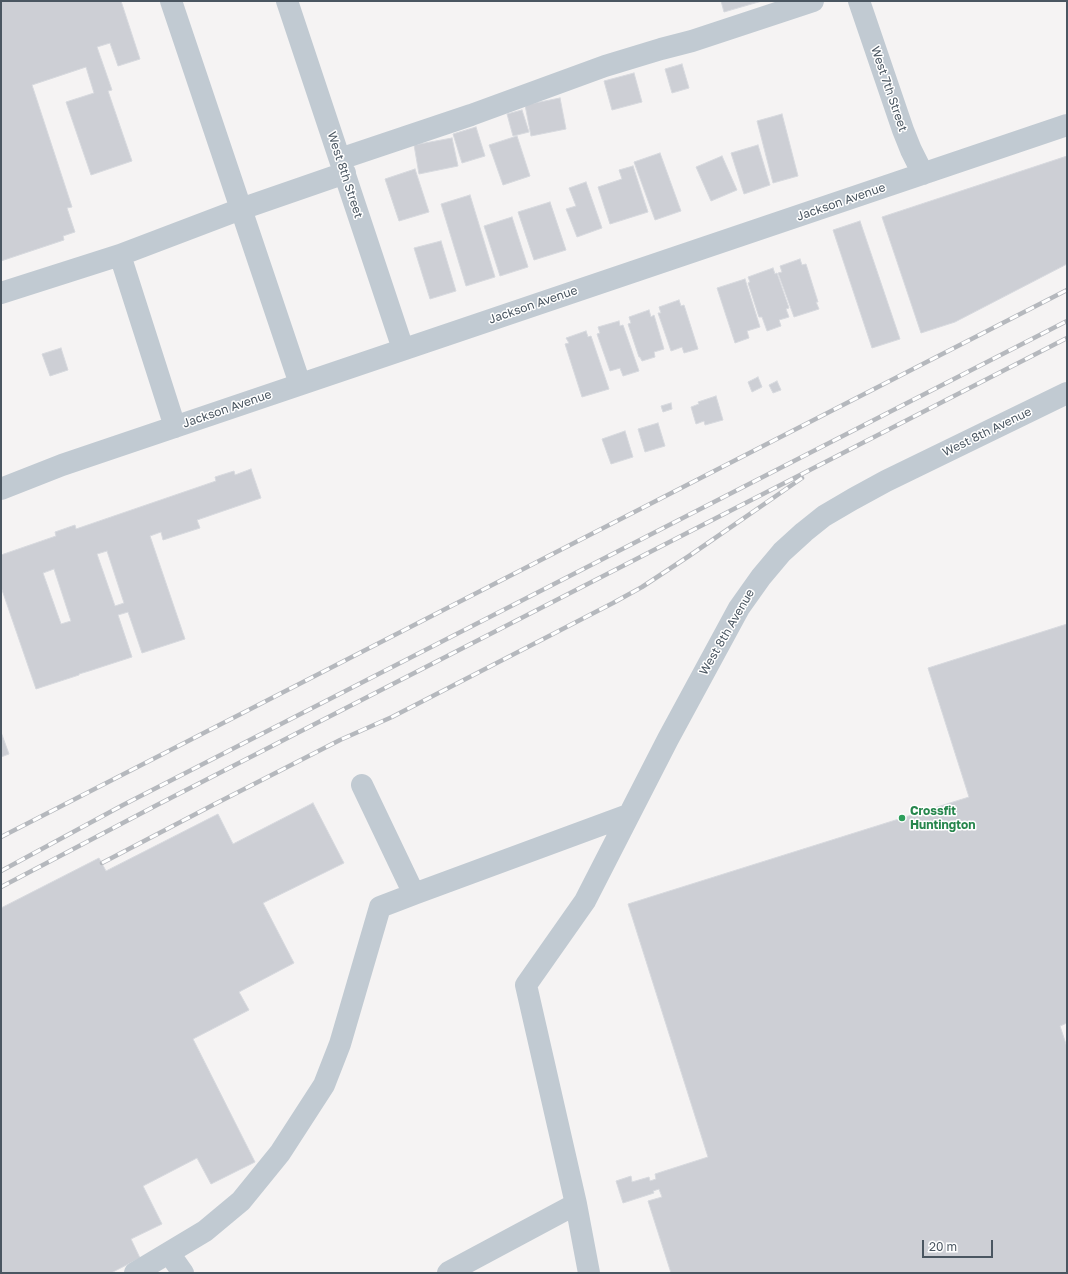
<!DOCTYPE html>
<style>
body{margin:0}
#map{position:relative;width:1068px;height:1274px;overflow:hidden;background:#f5f3f3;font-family:"Golos Text",sans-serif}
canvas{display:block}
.frame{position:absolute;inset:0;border:2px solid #4a5661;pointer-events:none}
.scale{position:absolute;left:922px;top:1240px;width:71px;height:18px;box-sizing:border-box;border:2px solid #4a5661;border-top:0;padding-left:5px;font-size:12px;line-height:14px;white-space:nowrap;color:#4a5661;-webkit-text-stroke:3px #fff;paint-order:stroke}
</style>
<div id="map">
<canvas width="1068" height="1274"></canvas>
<div class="frame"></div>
<div class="scale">20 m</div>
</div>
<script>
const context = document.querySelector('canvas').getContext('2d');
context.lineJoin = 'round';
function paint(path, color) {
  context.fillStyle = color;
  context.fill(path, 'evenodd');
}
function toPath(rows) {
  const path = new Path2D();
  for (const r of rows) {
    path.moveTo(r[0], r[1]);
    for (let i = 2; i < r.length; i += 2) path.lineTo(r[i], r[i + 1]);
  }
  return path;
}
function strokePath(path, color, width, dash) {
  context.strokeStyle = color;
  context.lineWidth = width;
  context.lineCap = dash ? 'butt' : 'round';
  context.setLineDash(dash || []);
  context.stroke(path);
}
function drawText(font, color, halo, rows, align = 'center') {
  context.font = font + ' "Golos Text",sans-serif';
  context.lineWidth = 3;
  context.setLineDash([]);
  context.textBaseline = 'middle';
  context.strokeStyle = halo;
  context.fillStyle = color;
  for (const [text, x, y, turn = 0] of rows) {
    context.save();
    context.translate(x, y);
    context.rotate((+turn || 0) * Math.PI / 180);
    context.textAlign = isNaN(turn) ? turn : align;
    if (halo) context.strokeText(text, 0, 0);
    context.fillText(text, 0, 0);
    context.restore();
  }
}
const building = toPath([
 [1,1,121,1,140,59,118,66,110,43,97,47,112,90,108,91,132,161,91,175,66,102,94,93,86,67,32,85,72,207,67,208,75,232,63,236,64,240,1,261,1,1],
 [721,1,762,1,724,12,721,1],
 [682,64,689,88,672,93,665,69,682,64],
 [634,73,642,102,612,110,604,81,634,73],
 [560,98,566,129,531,136,525,105,560,98],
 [522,110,529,132,513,136,507,114,522,110],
 [782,114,798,176,773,183,757,121,782,114],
 [476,127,485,156,462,163,453,134,476,127],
 [517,136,530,176,503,185,489,145,517,136],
 [452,138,458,166,419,174,414,145,452,138],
 [758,145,770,185,744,194,731,153,758,145],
 [660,153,681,211,655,220,634,162,660,153],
 [722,156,737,190,711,201,696,167,722,156],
 [1067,156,1067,264,955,322,921,333,882,217,1067,156],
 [633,166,648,212,610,224,598,187,622,179,619,170,633,166],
 [415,169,429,212,399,221,385,179,415,169],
 [586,182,602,228,577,237,566,209,576,206,569,188,586,182],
 [470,195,495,277,466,286,441,204,470,195],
 [550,202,566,250,534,260,518,212,550,202],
 [512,217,528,267,500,276,484,226,512,217],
 [860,221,900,339,872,348,833,230,860,221],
 [441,241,456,291,430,299,414,248,441,241],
 [800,259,802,265,806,264,818,302,816,302,819,309,794,317,778,273,782,272,780,266,800,259],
 [773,268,775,274,777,273,789,308,786,309,789,317,779,320,781,326,767,331,762,317,759,317,748,283,750,282,748,277,773,268],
 [745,279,760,327,747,331,749,338,735,343,717,288,745,279],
 [679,300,681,306,684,305,698,349,684,353,682,347,671,351,658,313,661,313,659,307,679,300],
 [649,310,651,317,654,315,664,349,654,352,655,357,642,361,640,357,639,357,628,324,631,323,629,317,649,310],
 [619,321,620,326,623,325,639,371,623,376,620,368,610,371,597,334,600,333,598,327,619,321],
 [586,331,588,337,591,336,609,389,582,397,565,344,569,343,566,338,586,331],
 [61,348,68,370,50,376,42,354,61,348],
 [758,377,762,387,752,392,748,382,758,377],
 [777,381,781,390,773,393,769,385,777,381],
 [716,396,723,420,705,425,704,421,696,424,691,407,699,404,698,402,716,396],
 [671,403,672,409,663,412,661,406,671,403],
 [658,423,665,446,645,452,638,429,658,423],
 [625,431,633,457,611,464,602,439,625,431],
 [251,469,261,498,197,520,200,528,163,540,161,532,150,536,185,639,142,653,128,612,118,615,132,657,89,671,79,674,79,675,36,689,1,587,1,555,56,536,55,532,75,525,76,529,216,481,215,477,234,471,235,475,251,469],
 [107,551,124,603,115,606,97,554,107,551],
 [54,569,71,621,61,624,43,573,54,569],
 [1067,624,1067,1023,1060,1026,1067,1047,1067,1273,671,1273,648,1201,662,1197,659,1189,653,1191,654,1193,623,1203,616,1181,631,1176,632,1182,649,1177,650,1181,656,1179,655,1174,708,1157,628,904,969,797,928,668,1067,624],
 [1,732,9,754,1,757,1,732],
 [313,803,344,863,263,903,294,963,239,992,249,1010,193,1039,255,1162,211,1184,197,1158,143,1186,162,1224,131,1239,140,1258,111,1273,1,1273,1,908,99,858,106,871,218,814,233,844,313,803]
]);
paint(building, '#cdcfd5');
strokePath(building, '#d7d9de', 1);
strokePath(toPath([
 [171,1,300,384],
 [287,1,403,349],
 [859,1,903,130,911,150,923,174],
 [340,159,471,115,605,66,661,49,692,41,813,1],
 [120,255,175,427],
 [1,293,120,255,241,209,345,173],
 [1,489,62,465,1067,125],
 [362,785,414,894,628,815],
 [169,1253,183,1273],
 [135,1273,205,1231,241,1201,280,1153,324,1085,340,1044,380,907,414,894],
 [448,1273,449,1272,576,1204],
 [589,1273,576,1204,526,985,585,901,668,739,739,608,761,577,782,552,804,532,824,516,853,499,886,481,1067,393]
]), '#c1cad2', 22);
const rail = toPath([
 [1,837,1067,290],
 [102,863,211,806,340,740,392,717,613,603,642,587,689,556,802,478],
 [1,871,123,805,1067,321],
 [1,887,157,805,1067,338]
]);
strokePath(rail, '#b5b8bd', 4.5);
strokePath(rail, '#fff', 3, [9]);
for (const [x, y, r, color] of [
 [902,818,4,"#2e9e5b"]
]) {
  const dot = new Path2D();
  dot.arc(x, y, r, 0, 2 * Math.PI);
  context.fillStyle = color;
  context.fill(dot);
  strokePath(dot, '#fff', 1.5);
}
drawText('12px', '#4a5661', '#fff', [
 ["West 7th Street",889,89,71],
 ["West 8th Street",345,175,72],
 ["Jackson Avenue",841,202,-19],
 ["Jackson Avenue",533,305,-19],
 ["Jackson Avenue",227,409,-19],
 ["West 8th Avenue",987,432,-26],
 ["West 8th Avenue",727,632,-60]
]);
drawText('bold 12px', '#27864d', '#fff', [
 ["Crossfit",910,811],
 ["Huntington",910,825]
], 'left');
</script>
